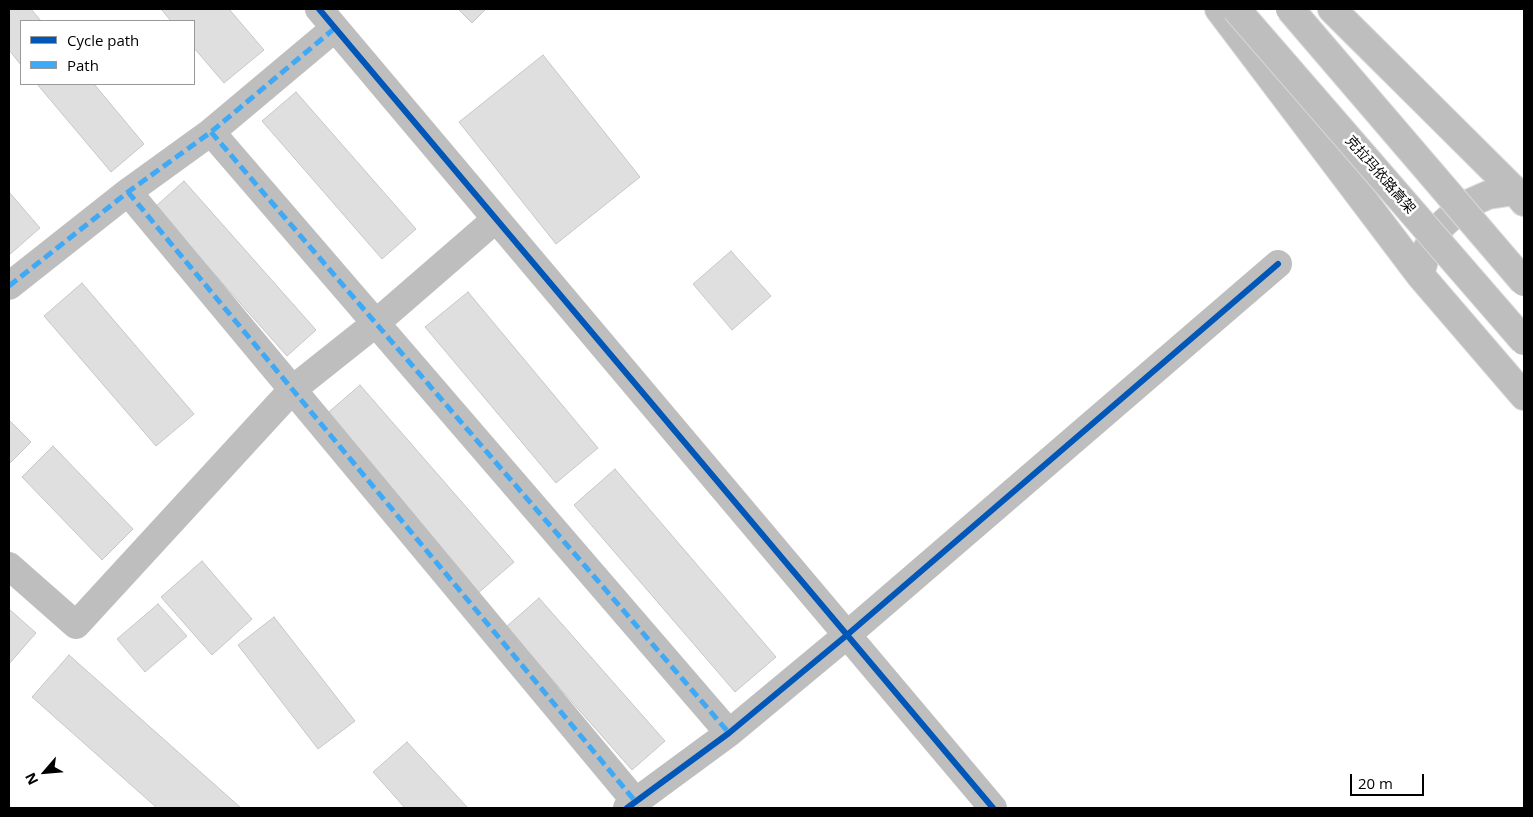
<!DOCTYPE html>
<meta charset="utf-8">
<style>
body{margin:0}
#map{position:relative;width:1533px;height:817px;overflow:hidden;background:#fff;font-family:"Open Sans",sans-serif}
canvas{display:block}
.frame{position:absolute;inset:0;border:10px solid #000;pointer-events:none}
.legend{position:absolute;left:20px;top:20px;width:175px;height:65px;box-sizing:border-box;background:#fff;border:1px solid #999;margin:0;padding:6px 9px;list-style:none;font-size:15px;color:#000}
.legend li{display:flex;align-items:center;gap:10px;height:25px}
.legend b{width:25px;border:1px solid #999}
.north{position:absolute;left:20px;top:747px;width:50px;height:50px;-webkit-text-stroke:4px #fff;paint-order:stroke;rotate:243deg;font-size:14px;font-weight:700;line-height:20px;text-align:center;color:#000}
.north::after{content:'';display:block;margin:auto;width:18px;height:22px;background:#000;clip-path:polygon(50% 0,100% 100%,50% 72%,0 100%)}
.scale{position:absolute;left:1350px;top:774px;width:74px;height:22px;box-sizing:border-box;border:2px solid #000;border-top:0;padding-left:6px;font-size:15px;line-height:18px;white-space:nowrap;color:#000;-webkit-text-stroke:4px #fff;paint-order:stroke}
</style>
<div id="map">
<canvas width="1533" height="817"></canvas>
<div class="frame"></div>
<ul class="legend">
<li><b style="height:6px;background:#0057b8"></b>Cycle path</li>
<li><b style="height:6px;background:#3fa9f5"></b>Path</li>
</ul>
<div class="north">N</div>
<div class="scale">20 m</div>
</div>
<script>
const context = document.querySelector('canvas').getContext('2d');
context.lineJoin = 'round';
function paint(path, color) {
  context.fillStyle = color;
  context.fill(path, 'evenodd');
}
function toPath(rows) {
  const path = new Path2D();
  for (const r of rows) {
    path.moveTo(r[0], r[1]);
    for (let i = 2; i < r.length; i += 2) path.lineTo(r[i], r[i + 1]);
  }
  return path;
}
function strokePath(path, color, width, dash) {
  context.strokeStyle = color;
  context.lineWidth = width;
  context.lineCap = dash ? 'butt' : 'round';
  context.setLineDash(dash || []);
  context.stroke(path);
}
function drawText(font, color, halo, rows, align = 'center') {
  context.font = font + ' "Open Sans","Noto Sans SC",sans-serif';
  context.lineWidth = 5;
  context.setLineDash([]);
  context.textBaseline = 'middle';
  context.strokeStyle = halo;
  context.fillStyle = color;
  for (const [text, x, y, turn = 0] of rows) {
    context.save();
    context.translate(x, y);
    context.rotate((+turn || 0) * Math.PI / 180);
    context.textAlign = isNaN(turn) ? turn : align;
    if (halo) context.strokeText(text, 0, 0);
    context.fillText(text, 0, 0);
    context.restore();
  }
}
const building = toPath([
 [9,9,31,9,41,21,21,21,21,65,9,50,9,9],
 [161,9,229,9,264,50,224,83,194,48,194,21,171,21,161,9],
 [458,9,486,9,472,23,458,9],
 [543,55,640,177,556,244,459,122,543,55],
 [37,84,94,84,144,144,111,172,37,84],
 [296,92,416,229,382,259,262,121,296,92],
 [184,181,316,330,287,356,155,207,184,181],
 [9,192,40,228,9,255,9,192],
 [731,251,771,296,732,330,693,284,731,251],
 [82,283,194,414,156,446,44,316,82,283],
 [468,292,598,448,556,483,425,327,468,292],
 [360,385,514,562,477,594,323,417,360,385],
 [9,420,31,442,9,464,9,420],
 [53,446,133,529,102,560,22,477,53,446],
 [615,469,776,657,735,692,574,505,615,469],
 [202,561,252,619,212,655,161,597,202,561],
 [539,598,665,741,632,770,506,627,539,598],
 [158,604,187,636,145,672,117,639,158,604],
 [9,609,36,633,9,664,9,609],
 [274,617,355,721,318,749,238,645,274,617],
 [69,655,241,808,157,808,32,697,69,655],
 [407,742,468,808,405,808,373,772,407,742]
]);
paint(building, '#dfdfdf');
strokePath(building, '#c7c7c7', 1);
const primary = toPath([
 [1219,9,1420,275,1524,396],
 [1332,9,1515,191,1524,202],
 [1420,275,1427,249,1442,225,1463,206,1488,195,1515,191]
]);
strokePath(primary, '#dbdbdb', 30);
strokePath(toPath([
 [319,9,993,808],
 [211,132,729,733],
 [128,192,635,801],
 [9,286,128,192,211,132,335,28],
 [9,566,76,625,293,389,376,323,496,219],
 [627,808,729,733,847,635,1278,264]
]), '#bebebe', 28);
strokePath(primary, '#bebebe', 28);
const trunkBridge = toPath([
 [1236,9,1524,341],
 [1290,9,1524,282]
]);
strokePath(trunkBridge, '#dbdbdb', 30, []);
strokePath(trunkBridge, '#bebebe', 28);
strokePath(toPath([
 [211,132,729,733],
 [128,192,635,801],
 [9,286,128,192,211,132,335,28]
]), '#3fa9f5', 5, [10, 5]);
strokePath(toPath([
 [319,9,993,808],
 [627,808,729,733,847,635,1278,264]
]), '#0057b8', 6);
drawText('14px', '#000', '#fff', [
 ["克拉玛依路高架",1380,175,49]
]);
</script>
